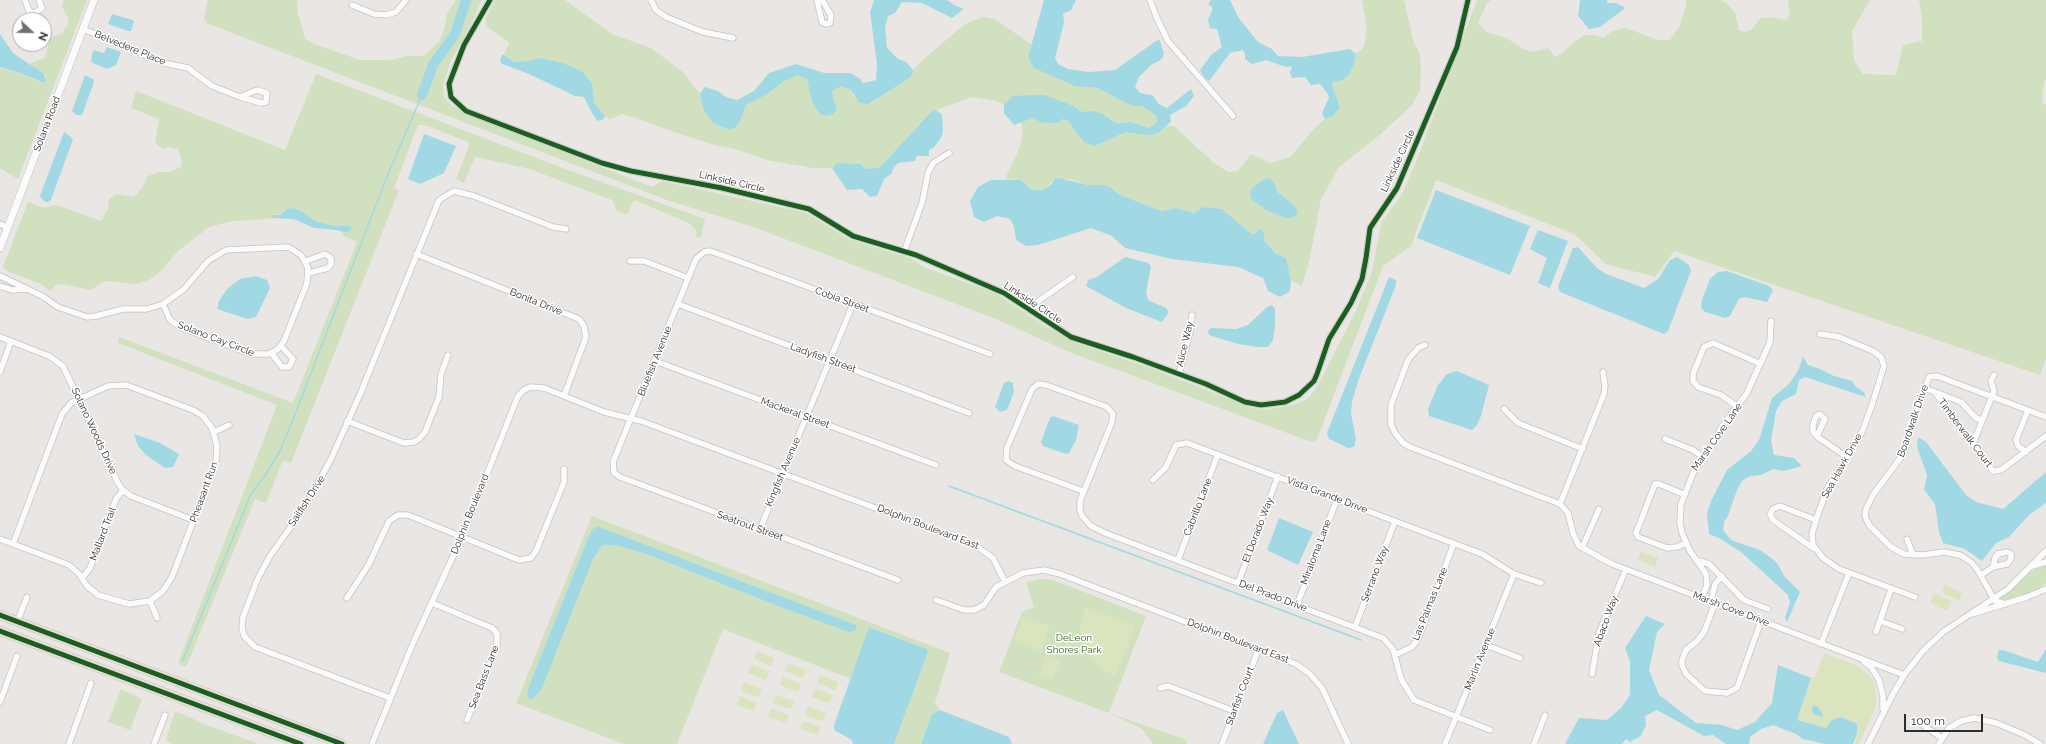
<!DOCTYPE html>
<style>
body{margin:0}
#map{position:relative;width:2046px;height:744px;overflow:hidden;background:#e9e6e4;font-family:Raleway,sans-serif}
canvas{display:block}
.north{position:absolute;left:12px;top:12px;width:40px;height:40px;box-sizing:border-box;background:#fff;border:1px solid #ababab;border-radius:50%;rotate:112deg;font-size:11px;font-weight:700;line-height:16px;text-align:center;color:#2d2d2d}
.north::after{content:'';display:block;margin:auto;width:14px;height:18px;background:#6f6e6d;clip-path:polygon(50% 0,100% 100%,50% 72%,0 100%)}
.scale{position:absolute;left:1904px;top:714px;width:79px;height:18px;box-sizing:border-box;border:2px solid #2d2d2d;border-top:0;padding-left:5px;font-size:12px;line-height:14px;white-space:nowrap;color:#2d2d2d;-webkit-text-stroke:3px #fff;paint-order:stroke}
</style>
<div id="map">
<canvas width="2046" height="744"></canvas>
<div class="north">N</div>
<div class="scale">100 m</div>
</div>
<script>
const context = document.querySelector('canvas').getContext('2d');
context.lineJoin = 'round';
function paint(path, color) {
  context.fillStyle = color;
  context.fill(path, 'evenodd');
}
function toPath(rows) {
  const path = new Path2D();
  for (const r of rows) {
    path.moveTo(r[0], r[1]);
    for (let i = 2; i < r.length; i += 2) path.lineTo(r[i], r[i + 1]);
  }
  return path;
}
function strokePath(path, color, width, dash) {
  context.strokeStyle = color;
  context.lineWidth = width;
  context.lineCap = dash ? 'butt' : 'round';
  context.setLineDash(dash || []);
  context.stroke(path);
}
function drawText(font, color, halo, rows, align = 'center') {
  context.font = font + ' Raleway,sans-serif';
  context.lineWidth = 3;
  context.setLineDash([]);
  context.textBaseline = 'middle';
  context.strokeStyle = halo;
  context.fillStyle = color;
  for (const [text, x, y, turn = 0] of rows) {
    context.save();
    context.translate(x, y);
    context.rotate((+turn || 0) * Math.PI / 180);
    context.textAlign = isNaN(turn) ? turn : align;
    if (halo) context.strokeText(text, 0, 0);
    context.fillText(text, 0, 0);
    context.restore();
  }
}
paint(toPath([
 [64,0,87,0,18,179,0,168,0,68,23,74,41,83,46,76,28,64,45,58,50,38,62,33,68,24,68,18,62,6],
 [208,0,297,0,298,13,305,38,314,44,360,60,390,60,407,56,424,56,439,42,444,30,447,14,456,0,462,0,455,33,458,32,469,0,482,0,473,20,450,63,443,86,444,97,450,104,468,115,652,187,662,181,806,213,849,239,910,258,924,267,995,293,1043,325,1074,342,1153,369,1252,408,1265,410,1293,405,1307,399,1316,389,1354,315,1372,272,1381,223,1402,194,1418,157,1477,0,1491,0,1487,3,1478,23,1486,32,1506,38,1524,49,1533,52,1549,48,1555,57,1564,52,1572,43,1585,35,1595,35,1603,38,1612,31,1626,28,1658,40,1670,40,1679,27,1686,6,1686,0,1720,0,1725,2,1735,12,1739,30,1744,32,1751,30,1761,18,1770,17,1787,20,1790,14,1788,0,1870,0,1852,31,1854,60,1863,74,1896,75,1903,45,1922,41,1922,18,1919,0,2046,0,2046,80,2044,82,2042,102,2046,105,2046,359,2040,375,1674,251,1655,277,1606,264,1574,234,1436,180,1411,246,1383,266,1319,434,1315,442,1306,440,1069,352,996,319,756,228,667,200,206,23,204,18],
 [495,0,565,0,612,34,651,48,683,72,700,94,701,101,704,111,713,122,736,127,746,105,783,82,797,75,807,79,811,99,819,111,836,107,832,93,836,88,842,87,850,89,854,97,870,104,911,77,913,70,926,57,965,24,983,17,995,19,1032,45,1028,57,1075,86,1097,88,1132,106,1141,106,1150,110,1157,117,1157,121,1154,125,1149,128,1123,122,1116,123,1111,119,1081,112,1074,106,1045,95,1012,96,1004,105,997,101,972,97,931,112,880,167,870,169,864,168,861,164,837,163,832,168,813,168,767,160,735,149,714,145,677,133,633,117,622,114,610,119,605,116,594,103,593,93,563,63,537,58,529,61,515,62,504,55,509,43,486,26,486,18],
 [1362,0,1404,0,1413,40,1420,55,1421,71,1420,90,1412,105,1381,134,1339,167,1321,199,1310,258,1302,286,1291,280,1286,258,1275,253,1264,240,1264,234,1252,234,1222,209,1203,207,1194,213,1176,208,1161,211,1118,194,1112,188,1105,185,1088,185,1069,179,1054,179,1046,188,1037,190,1031,189,1021,180,1005,179,1019,149,1023,132,1021,122,1033,118,1057,123,1063,119,1069,121,1073,129,1084,142,1115,137,1126,132,1159,133,1167,126,1174,126,1214,163,1228,172,1238,171,1251,154,1270,163,1290,157,1314,129,1325,119,1333,116,1340,107,1332,85,1333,82,1341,81,1354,65,1356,54,1364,47,1367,29],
 [316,74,568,170,705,219,701,237,696,237,696,230,689,223,634,200,627,215,617,211,612,200,579,188,530,169,475,157,464,183,456,179,470,143,425,125,418,125,394,188,399,190,291,463,283,460,266,503,255,499,186,667,178,663,277,405,118,343,119,337,293,403,357,242,342,235,343,232,348,232,346,226,335,226,318,222,301,211,273,215,271,218,255,220,232,221,209,227,178,251,161,271,149,280,135,284,105,281,91,290,63,284,56,285,50,291,41,284,7,271,3,267,28,202,44,208,57,205,101,221,108,209,109,199,116,194,134,197,142,188,148,176,158,172,169,172,181,167,182,161,178,149,170,147,163,149,155,143,159,119,131,108,136,91,285,150],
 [592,516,950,653,935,703,940,710,932,714,921,744,894,744,928,652,927,649,870,627,851,679,723,629,677,744,624,744,516,703],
 [597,526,856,625,856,630,849,631,783,608,649,555,619,546,603,545,593,559,527,697,529,686,587,540],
 [2046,564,2046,583,2031,594,2009,601,1997,599,2038,566],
 [1041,579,1053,580,1146,616,1109,713,1187,740,1186,744,1153,744,1142,729,1109,713,999,672,1022,612,1034,607,1026,582],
 [121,689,142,699,130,730,108,722],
 [175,711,212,727,259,744,172,744,166,740]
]), '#d1e1c0');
paint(toPath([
 [1641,552,1658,558,1655,567,1638,560],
 [1945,585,1962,593,1959,601,1942,593],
 [1934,593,1951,601,1947,611,1930,603],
 [1085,607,1132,624,1134,628,1116,676,1097,666,1084,648,1080,626],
 [1023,617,1050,627,1041,652,1014,641],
 [757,651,774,658,771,666,754,659],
 [1824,653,1858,666,1869,675,1874,683,1876,695,1876,707,1859,744,1855,744,1857,734,1832,720,1826,728,1797,720,1811,678,1816,676],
 [1046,656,1060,661,1052,680,1038,675],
 [788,663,806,670,803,678,785,671],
 [751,665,769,671,766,680,748,673],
 [820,675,838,682,835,690,817,683],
 [783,677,801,684,798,692,780,685],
 [744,682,762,689,759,697,741,691],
 [815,689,833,695,829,703,812,697],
 [776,695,794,701,791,709,773,703],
 [740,696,757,703,754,711,736,705],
 [808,707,826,713,823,721,805,715],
 [771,708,789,715,786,723,768,717],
 [803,721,821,727,818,735,800,729]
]), '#dae4bf');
paint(toPath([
 [462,0,469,0,458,32,455,34,454,31],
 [874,0,947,0,954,5,964,9,952,18,922,3,902,2,895,13,888,16,885,28,887,48,898,59,906,62,913,70,911,77,869,104,860,103,850,89,842,87,836,88,832,93,837,110,833,114,826,116,821,114,815,107,811,99,807,79,797,75,783,82,767,94,746,105,740,121,736,127,730,130,713,123,704,111,701,101,700,94,705,87,718,91,726,97,737,100,754,91,769,73,796,64,824,73,851,73,860,79,863,83,876,80,877,64,870,12],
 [1044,0,1076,0,1071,10,1063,14,1064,22,1055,58,1058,64,1068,69,1088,72,1115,70,1159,39,1164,53,1162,59,1151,65,1139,77,1135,87,1140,93,1152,95,1159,104,1167,108,1191,89,1194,96,1186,106,1170,115,1171,121,1159,133,1150,135,1126,132,1094,146,1084,142,1073,129,1069,121,1063,119,1057,123,1050,123,1040,122,1033,118,1014,125,1004,113,1004,105,1012,96,1030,95,1045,95,1074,106,1081,112,1092,111,1101,113,1116,123,1131,122,1149,128,1154,125,1157,121,1157,117,1149,110,1141,106,1132,106,1097,88,1075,86,1034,68,1028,57],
 [1211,0,1230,0,1238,17,1258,42,1272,49,1278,56,1302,57,1350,49,1356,54,1354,65,1348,76,1341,81,1333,82,1332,85,1340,107,1333,116,1325,119,1322,113,1329,98,1328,94,1320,84,1311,85,1305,77,1292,78,1290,73,1292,66,1286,67,1266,60,1252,64,1245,59,1245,54,1243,50,1230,53,1209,81,1204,77,1200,70,1211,55,1222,47,1217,29,1210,28,1208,20,1213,8,1208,4],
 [1580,0,1607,0,1607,3,1616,3,1624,7,1624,9,1600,27,1589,29,1578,16],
 [112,14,132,20,134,21,131,31,128,31,108,24],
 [0,34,13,53,44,74,46,81,44,83,23,74,0,67],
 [107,47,121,52,116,65,107,69,91,62,93,50,104,53],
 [502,55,504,55,515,62,529,61,537,58,545,59,563,63,583,72,592,84,594,103,605,116,604,119,598,121,593,115,584,97,575,96,529,74,502,64,500,61],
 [85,75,93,79,94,82,82,115,76,115,72,111],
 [936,110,942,115,943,131,941,138,934,147,929,150,929,156,917,156,915,161,898,163,894,167,891,174,884,179,877,196,870,197,862,189,847,190,832,168,837,163,861,164,864,168,870,169,880,167,931,112],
 [64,132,73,139,51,200,48,202,45,202,40,196],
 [424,134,456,146,444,173,420,184,408,179],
 [1059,178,1088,185,1105,185,1112,188,1118,194,1161,211,1176,208,1194,213,1203,207,1222,209,1252,234,1255,234,1259,229,1261,230,1264,234,1264,240,1275,253,1286,258,1291,280,1290,291,1280,297,1268,291,1263,278,1238,267,1172,259,1125,248,1112,236,1091,228,1038,245,1026,246,1016,240,1014,226,1010,219,997,216,984,222,974,217,970,201,978,187,991,180,1021,180,1031,189,1037,190,1042,190,1051,185,1054,179],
 [1270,178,1275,184,1277,192,1295,206,1298,214,1292,218,1285,218,1266,210,1251,199,1250,192,1252,188,1264,179],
 [1436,190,1530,226,1510,275,1417,238],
 [292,208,301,211,318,222,335,226,350,226,352,228,348,232,343,232,337,230,314,228,294,219,271,218,273,215,280,215,287,209],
 [1538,230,1568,241,1550,288,1538,283,1547,258,1530,249],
 [1578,247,1597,268,1606,274,1644,288,1658,279,1670,260,1677,257,1689,265,1691,271,1668,331,1664,334,1560,292,1558,287,1573,248],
 [1125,257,1149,263,1151,267,1146,292,1148,300,1166,308,1169,312,1162,322,1126,308,1086,286,1088,280,1097,277],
 [1727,271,1769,286,1773,290,1767,302,1745,297,1739,299,1730,316,1725,318,1705,312,1701,308,1702,300,1710,279,1718,272],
 [256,276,267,280,270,288,256,317,248,319,217,309,219,301,227,289,240,279],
 [1389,277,1396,280,1396,285,1358,381,1352,402,1351,414,1356,439,1354,447,1348,448,1329,439,1327,433],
 [1272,305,1275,309,1275,327,1273,340,1268,347,1257,347,1238,344,1209,335,1208,331,1211,328,1236,329,1248,325,1267,307],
 [1803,357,1808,365,1820,369,1834,376,1852,381,1856,387,1864,392,1866,397,1805,377,1799,380,1796,394,1782,401,1776,411,1771,441,1774,455,1794,458,1802,466,1783,471,1774,469,1761,475,1750,476,1742,481,1737,490,1728,516,1724,522,1723,530,1731,540,1760,550,1774,560,1779,566,1784,576,1800,592,1787,622,1785,618,1790,603,1788,595,1741,552,1719,538,1709,534,1707,513,1712,499,1727,470,1751,451,1759,440,1772,398,1789,384,1798,371],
 [1457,371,1489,385,1481,416,1477,425,1472,430,1429,416,1428,409,1438,385,1447,374],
 [1008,381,1013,383,1014,392,1007,410,1000,412,995,407,1004,383],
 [1053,416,1079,425,1076,440,1069,453,1066,454,1043,446,1041,442,1050,418],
 [134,434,160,443,179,454,173,467,165,468,146,455,138,446],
 [1918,437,1926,442,1966,495,1976,502,2003,509,2046,472,2046,503,2029,515,2009,537,1996,543,1982,561,1965,549,1943,543,1939,532,1935,504,1924,490,1927,475,1917,447],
 [1279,518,1313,532,1298,565,1267,550],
 [597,526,856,625,856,630,849,632,783,608,649,555,619,546,603,545,593,559,542,688,533,699,530,699,527,697,529,686,587,540,592,530],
 [1646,616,1665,624,1657,632,1649,670,1659,695,1696,723,1722,725,1737,730,1755,722,1772,703,1778,665,1811,678,1797,720,1826,728,1832,720,1841,717,1857,724,1857,734,1853,744,1825,744,1803,739,1796,734,1773,725,1761,729,1750,737,1749,744,1726,744,1713,735,1704,736,1657,710,1645,716,1646,725,1641,736,1630,742,1626,739,1622,744,1565,744,1579,718,1607,720,1621,708,1630,695,1630,662,1625,648],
 [869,627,927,649,928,652,894,744,853,744,852,740,834,730,834,725],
 [2046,649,2046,673,1999,661,1997,658,1999,650,2003,650,2038,662],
 [1814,705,1818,707,1823,715,1822,717,1813,714,1812,708],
 [940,710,1009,737,1012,744,921,744,932,714],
 [1283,710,1299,744,1263,744,1277,713]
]), '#a0d9e3');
strokePath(toPath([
 [949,486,1361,640],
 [183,660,251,494,266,474,280,451,294,417,388,174,422,95]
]), '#a0d9e3', 1.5);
strokePath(toPath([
 [422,95,433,65,455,34,466,0]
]), '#a0d9e3', 10);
const minor = toPath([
 [25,0,29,11,35,13,42,8,39,0],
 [490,0,464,45,449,84,451,97,466,111,602,163,631,171,722,188,809,209,853,236,916,255,1004,293,1071,337,1133,357,1206,384,1245,402,1261,405,1285,402,1299,395,1314,381,1317,374,1329,339,1351,303,1362,279,1366,258,1370,228,1397,188,1457,47,1468,0],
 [651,0,656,10,666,17,703,32,733,38],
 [817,0,822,22,826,24,830,23,831,15,822,0],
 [1150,0,1156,16,1168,41,1233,116],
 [352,5,374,14,386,15,396,12,406,0],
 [83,29,164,63,188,68,212,86,240,97],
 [257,90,267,93,266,102,261,103,240,97,257,90],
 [0,224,8,228],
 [904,252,922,203,928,173,933,163,949,153],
 [416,254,579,319,584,326,586,337,564,396],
 [306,261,325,254,331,258,331,264,328,268,309,273],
 [630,261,644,261,688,278],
 [0,276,42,296,58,307,87,317,96,316,123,309,147,309,163,304,184,289,208,261,226,250,288,247,301,255,308,268,307,283,284,341,277,350,268,354,251,354,180,327,170,320,163,304],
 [0,286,12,290,27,289],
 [678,304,969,413],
 [1027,309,1073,277],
 [1820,334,1839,337,1873,351,1881,357,1884,366,1872,405,1862,432,1827,489,1816,520,1812,534,1813,545,1823,558,1839,569,1915,597],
 [0,337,49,356,63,366,118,483,123,490,131,496,193,520],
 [1425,345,1418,348,1408,360,1391,405,1391,424,1395,433,1403,443,1410,447,1560,504,1568,513,1573,533,1579,546,1612,564,1904,675],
 [272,354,282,367,289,367,293,359,281,346],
 [655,361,936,465],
 [0,372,11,341],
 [1179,374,1190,332,1192,315],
 [1924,388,1935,392,1993,471,2001,470,2046,436],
 [1935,392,1961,402,1975,417,1982,421],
 [1738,407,1721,395,1698,387,1693,381,1693,374,1704,347,1713,343,1761,364],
 [1504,409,1518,423,1583,449],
 [347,421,404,443,414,442,419,439,425,432,439,397,441,374,448,355],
 [214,432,229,425],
 [1817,436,1825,419,1820,414,1816,416,1813,425,1813,432,1819,438,1847,457],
 [1665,439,1693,450,1703,457],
 [1973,444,1994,391,1991,381,1994,375],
 [2026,452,2018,446,2016,440,2028,410],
 [1153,480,1166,467,1176,445,1187,443,1482,554,1514,574,1541,583],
 [1083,491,1015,466,1006,460,1007,448,1032,389,1038,384,1046,385,1107,407,1113,414,1112,422,1080,501,1080,510,1082,516,1091,526,1105,533,1383,638,1393,649,1401,679,1414,700,1490,730],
 [1683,494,1659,484,1655,484,1636,533,1638,537,1667,548,1677,547,1686,543],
 [1560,504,1604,394,1605,386,1603,372],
 [760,529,853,304],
 [0,539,69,565,79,574,87,586,98,595,129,604,150,601,163,591,172,577,216,461,217,446,212,428,203,416,193,410,126,385,108,386,71,403,62,414,13,544],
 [1907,539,1913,555],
 [1582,548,1599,509],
 [1813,548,1773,520,1770,514,1773,509,1780,506,1816,520],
 [1178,560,1218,454],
 [1699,561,1709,564,1744,600,1768,609],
 [2033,566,2046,562],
 [1981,575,1993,567,1995,558,1998,554,2007,552,2011,554,2011,559,2007,564,1993,567],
 [82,578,90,568,116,499,123,490],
 [898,580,620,477,614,473,613,462,696,259,704,252,710,251,727,257,990,354],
 [1238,583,1278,476],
 [347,598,369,564,389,521,398,515,408,515,519,560,531,558,536,551,564,482,564,469],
 [1702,598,1707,585,1706,574,1690,551,1682,533,1680,523,1681,504,1696,466,1712,446,1721,428,1747,393,1770,342,1771,321],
 [936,600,964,610,974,610,984,605,996,587,1023,573,1044,570,1060,574,1296,664,1310,674,1322,688,1348,744],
 [150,601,157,618],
 [1711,602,1715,584,1722,576],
 [432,603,492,628,497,633,497,646,467,720],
 [1715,603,1704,632,1697,641,1686,650,1682,660,1682,665,1686,674,1705,691,1727,693,1737,688,1761,621],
 [2006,604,1995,601,1977,569,1971,562,1960,555,1944,552,1923,555,1904,554,1891,547,1869,525,1865,516,1866,509,1873,495,1904,453,1914,417,1929,377,1937,376,2046,417],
 [1297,605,1337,499],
 [1972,614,2027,597,2046,589],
 [1880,621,1902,629],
 [17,622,27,597],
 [1355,627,1395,521],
 [1876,632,1891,589],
 [1821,644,1849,573],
 [1486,645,1520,658],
 [1395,655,1412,647,1418,639,1454,543],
 [1864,662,1871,667,1879,680,1883,696,1883,709],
 [1592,674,1599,633,1626,569],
 [1160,688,1168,686,1234,711],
 [390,698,255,647,244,636,242,628,243,617,258,578,270,556,306,505,331,459,361,392,439,200,454,191,474,196,553,227,566,229],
 [0,702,17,656],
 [1918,722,1942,738],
 [69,744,91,683],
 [154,744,165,715],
 [372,744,413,643,462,537,518,396,524,390,530,387,544,388,604,412,641,421,975,545,993,558,1005,582],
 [1222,744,1259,648],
 [1445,744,1514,574],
 [1534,744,1545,715],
 [1868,744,1893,694,1904,675,1923,651,1943,632,2008,589,2046,551],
 [1939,744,1949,728,1961,721,1974,718,1996,723,2025,735,2040,744]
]);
const tertiary = toPath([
 [0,248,94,0]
]);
const primary = toPath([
 [0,615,342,744],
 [0,631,301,744]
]);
strokePath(minor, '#c4c3c4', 7);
strokePath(tertiary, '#c4c3c4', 8);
strokePath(primary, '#c5c4c3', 10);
strokePath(minor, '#fcfbfb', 5.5);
strokePath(tertiary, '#fcfbfb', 7);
strokePath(primary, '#e6e0d7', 9);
strokePath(toPath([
 [490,0,464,45,449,84,451,97,466,111,602,163,631,171,722,188,809,209,853,236,916,255,1004,293,1071,337,1133,357,1206,384,1245,402,1261,405,1285,402,1299,395,1314,381,1317,374,1329,339,1351,303,1362,279,1366,258,1370,228,1397,188,1457,47,1468,0],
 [0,615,342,744],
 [0,631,301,744]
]), '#1b5e20', 5);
drawText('10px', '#2d2d2d', '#fff', [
 ["Belvedere Place",130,48,22],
 ["Solana Road",47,124,-69],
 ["Linkside Circle",1398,161,-65],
 ["Linkside Circle",732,182,13],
 ["Cobia Street",842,300,20],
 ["Bonita Drive",536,302,22],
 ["Linkside Circle",1033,303,33],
 ["Solano Cay Circle",216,339,21],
 ["Alice Way",1185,344,-77],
 ["Ladyfish Street",823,358,20],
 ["Bluefish Avenue",655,361,-68],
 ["Mackeral Street",795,413,20],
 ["Boardwalk Drive",1913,421,-71],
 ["Solano Woods Drive",94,431,65],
 ["Timberwalk Court",1965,433,53],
 ["Marsh Cove Lane",1717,437,-55],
 ["Sea Hawk Drive",1842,466,-61],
 ["Kingfish Avenue",783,472,-67],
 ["Pheasant Run",204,492,-70],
 ["Vista Grande Drive",1327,495,21],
 ["Sailfish Drive",307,501,-57],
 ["Cabrillo Lane",1198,507,-69],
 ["Dolphin Boulevard",470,514,-68],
 ["Seatrout Street",750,526,20],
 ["Dolphin Boulevard East",928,527,21],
 ["El Dorado Way",1258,530,-69],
 ["Mallard Trail",103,534,-69],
 ["Miraloma Lane",1316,552,-69],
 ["Serrano Way",1375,574,-69],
 ["Del Prado Drive",1273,596,21],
 ["Las Palmas Lane",1430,604,-68],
 ["Marsh Cove Drive",1731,609,21],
 ["Abaco Way",1606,621,-70],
 ["Dolphin Boulevard East",1238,641,21],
 ["Marlin Avenue",1480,659,-68],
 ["Sea Bass Lane",484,677,-69],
 ["Starfish Court",1240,696,-69]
]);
drawText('10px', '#376323', '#fff', [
 ["DeLeon",1074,638],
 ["Shores Park",1074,650]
]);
</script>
